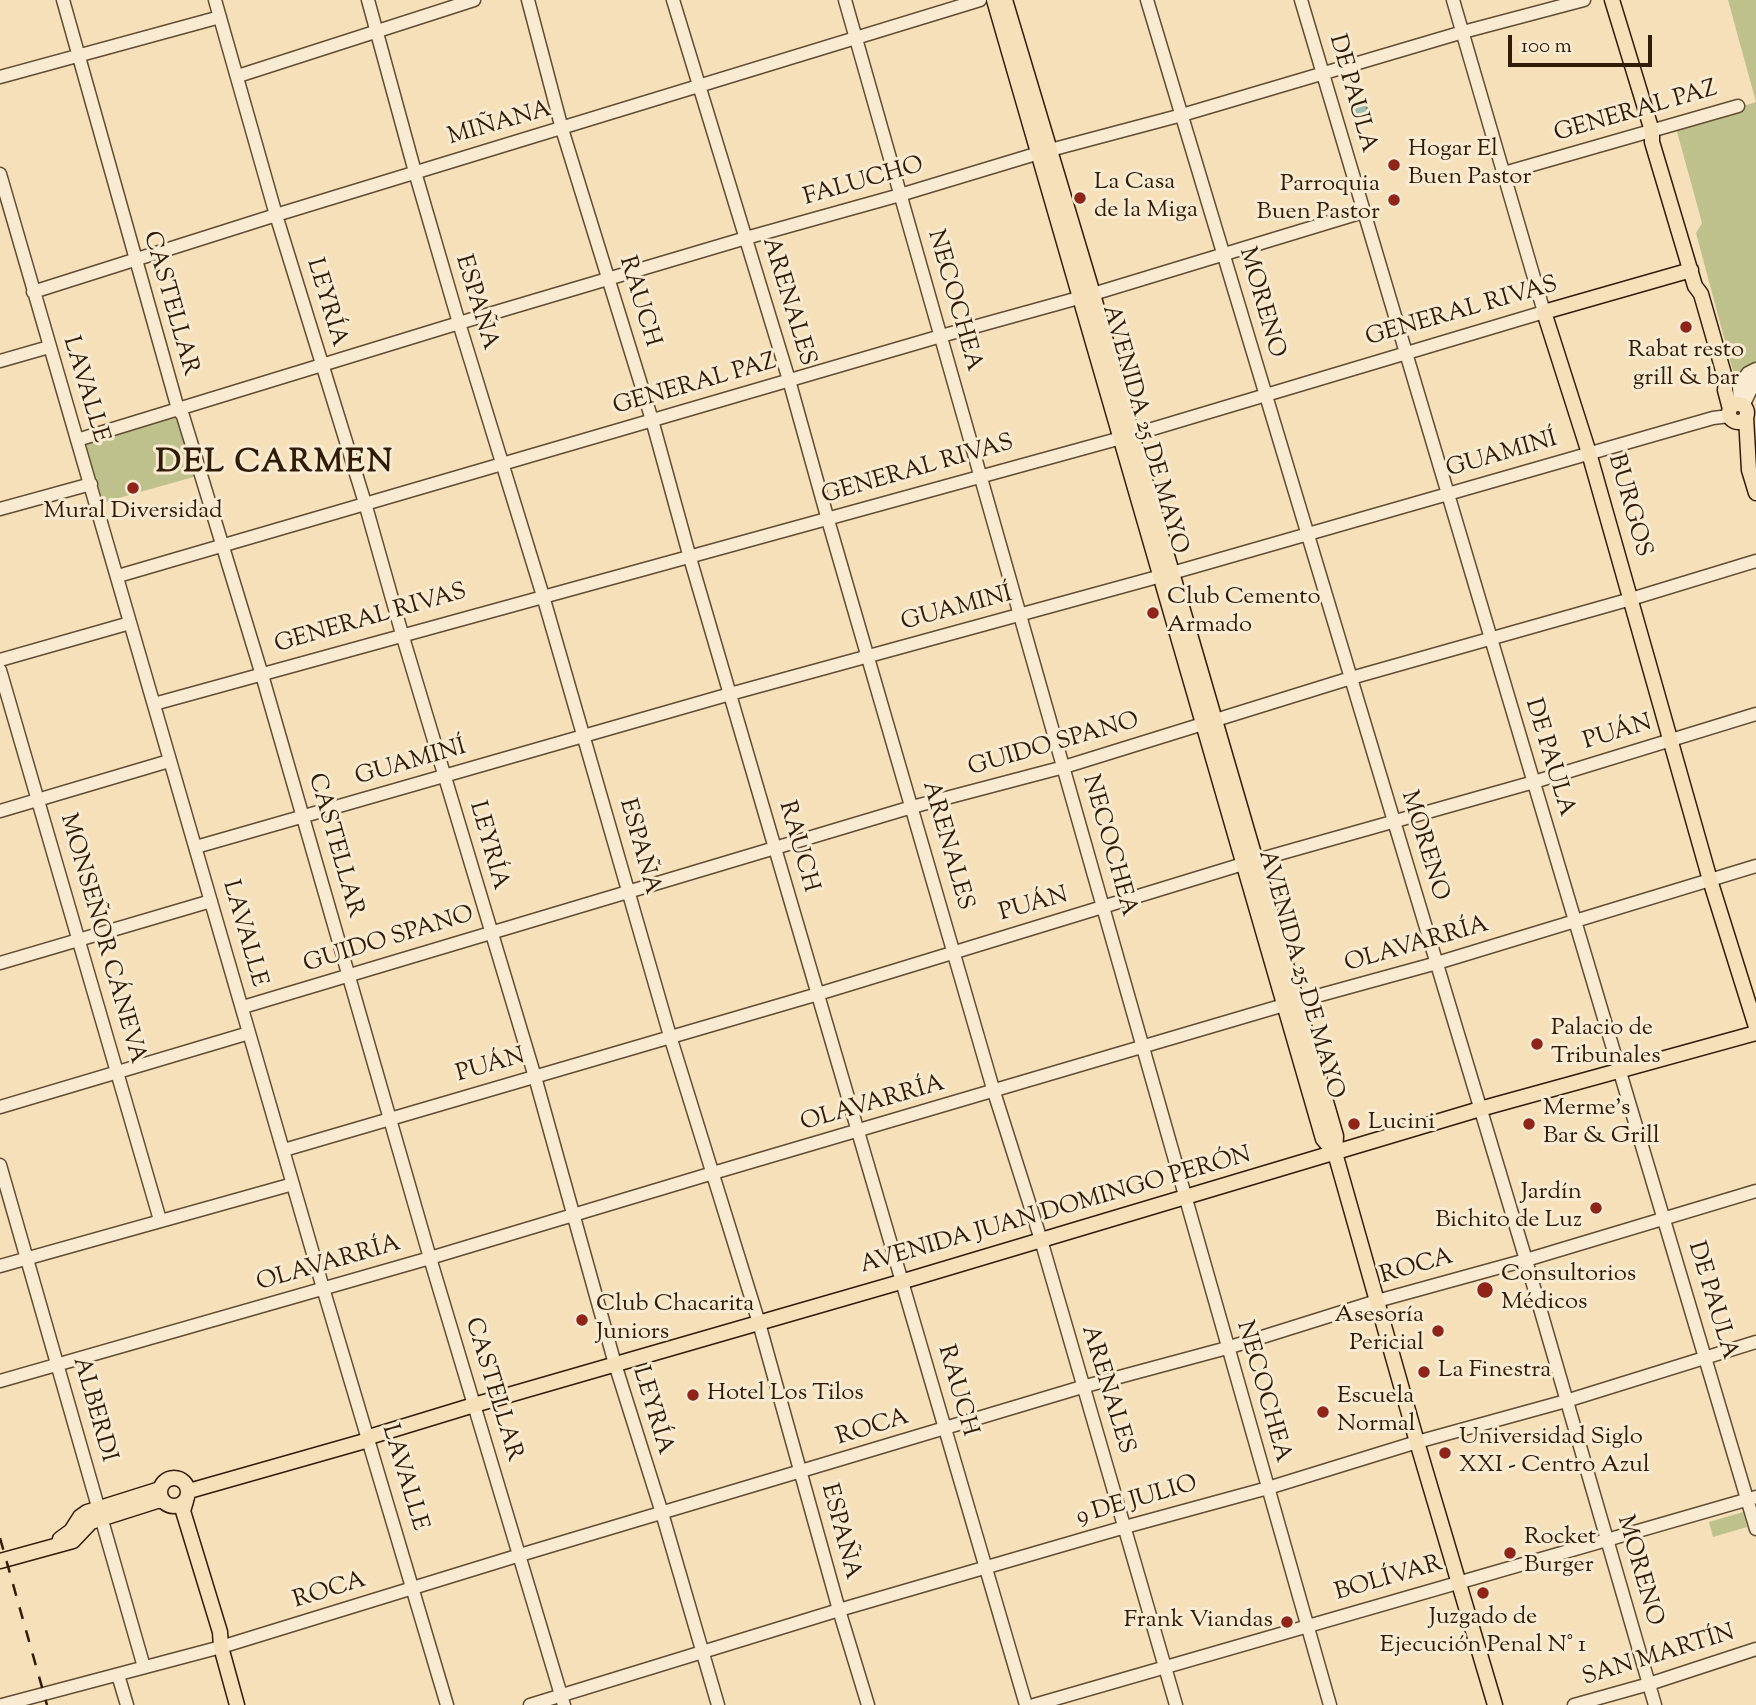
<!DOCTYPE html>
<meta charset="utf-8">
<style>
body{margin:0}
#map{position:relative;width:1756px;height:1705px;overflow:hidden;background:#f5e0ba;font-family:"Sorts Mill Goudy",serif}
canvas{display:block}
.scale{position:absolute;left:1508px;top:35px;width:144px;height:32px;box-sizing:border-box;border:4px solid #301b05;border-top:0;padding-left:9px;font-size:21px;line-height:24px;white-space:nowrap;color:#301b05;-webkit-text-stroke:5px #f8ebd2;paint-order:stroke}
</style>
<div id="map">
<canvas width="1756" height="1705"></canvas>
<div class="scale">100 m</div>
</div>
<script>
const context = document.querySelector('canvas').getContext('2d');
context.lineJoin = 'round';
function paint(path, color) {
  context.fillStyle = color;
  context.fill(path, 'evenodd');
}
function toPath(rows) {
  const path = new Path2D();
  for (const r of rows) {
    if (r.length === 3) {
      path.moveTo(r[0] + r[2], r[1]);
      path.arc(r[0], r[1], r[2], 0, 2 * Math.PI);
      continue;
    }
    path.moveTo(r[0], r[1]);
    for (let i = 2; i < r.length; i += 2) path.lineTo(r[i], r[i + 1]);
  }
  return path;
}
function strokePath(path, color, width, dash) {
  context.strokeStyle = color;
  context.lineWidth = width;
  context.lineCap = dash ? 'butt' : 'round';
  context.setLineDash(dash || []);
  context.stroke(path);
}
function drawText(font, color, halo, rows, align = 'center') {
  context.font = font + ' "Sorts Mill Goudy",serif';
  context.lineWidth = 6;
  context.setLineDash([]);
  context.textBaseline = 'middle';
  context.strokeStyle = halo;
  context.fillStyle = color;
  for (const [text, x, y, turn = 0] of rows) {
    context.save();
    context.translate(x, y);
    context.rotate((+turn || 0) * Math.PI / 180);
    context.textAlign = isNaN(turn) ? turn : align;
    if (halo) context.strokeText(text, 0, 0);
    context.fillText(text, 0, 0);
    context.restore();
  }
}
paint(toPath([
 [1728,0,1756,0,1756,390,1734,375,1696,233,1702,223,1676,128,1756,102],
 [180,415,197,476,101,503,84,442],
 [1743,1512,1747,1527,1713,1537,1709,1522]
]), '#bfc18d');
const water = toPath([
 [1365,101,1370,121,1359,125,1353,105,1365,101]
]);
paint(water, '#9cbdaf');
strokePath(water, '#717c6b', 2);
const minor = toPath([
 [63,0,178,409,183,416,262,675,430,1258,564,1705],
 [215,0,276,215,365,503,402,634,535,1077,615,1364,662,1513,718,1705],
 [368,0,415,172,459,323,543,596,670,1036,759,1323,839,1610,868,1705],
 [528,0,562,129,652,420,690,558,1026,1705],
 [673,0,789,380,828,520,994,1092,1041,1240,1176,1705],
 [845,0,1330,1705],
 [1147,0,1526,1260,1655,1705],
 [1301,0,1756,1529],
 [238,76,474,0],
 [0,77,220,17],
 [1504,173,1738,106],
 [0,174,323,1288,447,1705],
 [33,292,276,215,980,0],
 [0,361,49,347],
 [1740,405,1739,387,1742,381,1748,373,1756,369],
 [1743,406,1756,379],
 [77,440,459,323,746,238,900,195,1039,153,1182,115,1463,32,1584,0],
 [0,509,91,484],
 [118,576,941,336,1093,294,1363,212],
 [0,660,130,623],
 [0,670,160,1220],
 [154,704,1132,435,1544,312,1453,0],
 [0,811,169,761],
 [196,847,730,694,1172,573,1713,418,1729,416],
 [0,963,211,901],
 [243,1007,912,807,1064,767,1351,678,1631,599,1756,561],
 [0,1107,249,1033],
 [284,1150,818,994,1243,864,1534,782,1756,714],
 [0,1165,144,1667],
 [0,1266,293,1184],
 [0,1381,430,1258,713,1173,1284,1005,1437,963,1756,866],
 [118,1675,127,1705],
 [2,1705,221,1647,520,1555,1082,1387,1227,1348,1377,1301,1526,1260,1756,1191],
 [530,1705,839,1610,1125,1527,1268,1488,1417,1442,1566,1401,1756,1342],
 [1034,1705,1756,1497],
 [1574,1705,1649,1684,1756,1649]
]);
const major = toPath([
 [994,0,1323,1139,1335,1153],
 [1005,0,1093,294,1132,435,1336,1136,1335,1153,1417,1442,1495,1705],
 [1612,0,1652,131,1652,142,1695,286,1701,294,1726,381,1725,390,1730,409],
 [1691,270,1544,312,1589,453,1710,880,1756,1027],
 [1738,413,9],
 [1746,417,1749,470,1756,493],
 [174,1492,14],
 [189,1491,365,1441,369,1437,474,1405,904,1281,1480,1109,1756,1033],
 [186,1501,183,1511,220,1632,221,1647,237,1705],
 [60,1539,71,1531,80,1517,87,1512,160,1489],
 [0,1561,73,1541,91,1522,157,1501,163,1501]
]);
strokePath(minor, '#614c32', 15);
strokePath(major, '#301b05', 17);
strokePath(minor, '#f8ebd2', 12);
strokePath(major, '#f5e0ba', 14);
strokePath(toPath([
 [0,1538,47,1705]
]), '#301b05', 2.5, [12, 12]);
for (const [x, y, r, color] of [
 [1394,165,7,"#8f2418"],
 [1080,198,7,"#8f2418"],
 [1394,200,7,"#8f2418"],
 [1686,327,7,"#8f2418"],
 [133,488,7,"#8f2418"],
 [1153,613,7,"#8f2418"],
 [1537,1044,7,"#8f2418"],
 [1354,1124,7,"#8f2418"],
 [1529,1124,7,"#8f2418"],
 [1596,1208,7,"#8f2418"],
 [1485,1290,9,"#8f2418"],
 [582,1320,7,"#8f2418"],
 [1438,1331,7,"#8f2418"],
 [1424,1372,7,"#8f2418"],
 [693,1395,7,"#8f2418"],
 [1323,1412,7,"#8f2418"],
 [1445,1453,7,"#8f2418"],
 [1510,1553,7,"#8f2418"],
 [1483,1593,7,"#8f2418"],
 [1287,1622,7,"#8f2418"]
]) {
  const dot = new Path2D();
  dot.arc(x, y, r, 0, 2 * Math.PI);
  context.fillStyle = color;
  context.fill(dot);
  strokePath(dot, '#f8ebd2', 2.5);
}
drawText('24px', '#301b05', '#f8ebd2', [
 ["DE PAULA",1351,94,74],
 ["GENERAL PAZ",1636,113,-16],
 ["MIÑANA",500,125,-16],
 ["FALUCHO",864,183,-16],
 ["NECOCHEA",953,301,74],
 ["RAUCH",638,302,73],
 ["ARENALES",787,302,73],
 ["LEYRÍA",325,303,73],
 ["ESPAÑA",475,303,73],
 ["MORENO",1260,303,74],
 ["CASTELLAR",169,304,74],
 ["GENERAL RIVAS",1462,313,-16],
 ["GENERAL PAZ",695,386,-16],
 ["LAVALLE",84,390,73],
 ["AVENIDA 25 DE MAYO",1143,430,74],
 ["GUAMINÍ",1502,456,-16],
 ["GENERAL RIVAS",918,471,-16],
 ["BURGOS",1628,506,74],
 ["GUAMINÍ",957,610,-15],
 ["GENERAL RIVAS",371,620,-16],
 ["PUÁN",1618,734,-17],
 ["GUIDO SPANO",1054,746,-16],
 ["DE PAULA",1548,758,73],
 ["GUAMINÍ",411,764,-16],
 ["CASTELLAR",334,846,74],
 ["LEYRÍA",487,846,74],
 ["ARENALES",946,846,74],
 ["NECOCHEA",1108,846,74],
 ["MORENO",1423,846,73],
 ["ESPAÑA",638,847,74],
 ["RAUCH",797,847,74],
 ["PUÁN",1034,906,-16],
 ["LAVALLE",243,934,74],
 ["MONSEÑOR CÁNEVA",101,939,74],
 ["GUIDO SPANO",389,941,-17],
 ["OLAVARRÍA",1417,946,-16],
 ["AVENIDA 25 DE MAYO",1299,975,74],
 ["PUÁN",491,1067,-16],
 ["OLAVARRÍA",873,1105,-16],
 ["AVENIDA JUAN DOMINGO PERÓN",1056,1212,-16],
 ["OLAVARRÍA",329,1265,-16],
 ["ROCA",1417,1268,-16],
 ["DE PAULA",1711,1301,73],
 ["CASTELLAR",492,1390,73],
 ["ARENALES",1106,1390,73],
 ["RAUCH",956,1391,74],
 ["NECOCHEA",1262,1392,74],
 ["ALBERDI",93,1410,74],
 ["LEYRÍA",651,1411,73],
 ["ROCA",873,1429,-17],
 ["LAVALLE",403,1478,73],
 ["9 DE JULIO",1137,1502,-16],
 ["ESPAÑA",839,1532,75],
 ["MORENO",1638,1571,74],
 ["BOLÍVAR",1389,1580,-16],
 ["ROCA",330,1592,-17],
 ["SAN MARTÍN",1659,1657,-17]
]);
drawText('24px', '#301b05', '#f8ebd2', [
 ["Hogar El",1408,151],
 ["Buen Pastor",1408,179],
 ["La Casa",1094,184],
 ["de la Miga",1094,212],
 ["Parroquia",1380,186,"right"],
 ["Buen Pastor",1380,214,"right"],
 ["Rabat resto",1686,352,"center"],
 ["grill & bar",1686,380,"center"],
 ["Mural Diversidad",133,513,"center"],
 ["Club Cemento",1167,599],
 ["Armado",1167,627],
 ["Palacio de",1551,1030],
 ["Tribunales",1551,1058],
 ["Merme's",1543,1110],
 ["Bar & Grill",1543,1138],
 ["Lucini",1368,1124],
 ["Jardín",1582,1194,"right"],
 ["Bichito de Luz",1582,1222,"right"],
 ["Consultorios",1501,1276],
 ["Médicos",1501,1304],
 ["Club Chacarita",596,1306],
 ["Juniors",596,1334],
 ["Asesoría",1424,1317,"right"],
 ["Pericial",1424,1345,"right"],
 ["La Finestra",1438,1372],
 ["Hotel Los Tilos",707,1395],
 ["Escuela",1337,1398],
 ["Normal",1337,1426],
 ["Universidad Siglo",1459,1439],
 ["XXI - Centro Azul",1459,1467],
 ["Rocket",1524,1539],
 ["Burger",1524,1567],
 ["Juzgado de",1483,1619,"center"],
 ["Ejecución Penal N° 1",1483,1647,"center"],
 ["Frank Viandas",1273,1622,"right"]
], 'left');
context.letterSpacing = '2px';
drawText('bold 32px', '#301b05', '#f8ebd2', [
 ["DEL CARMEN",275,466]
]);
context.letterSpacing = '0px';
</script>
